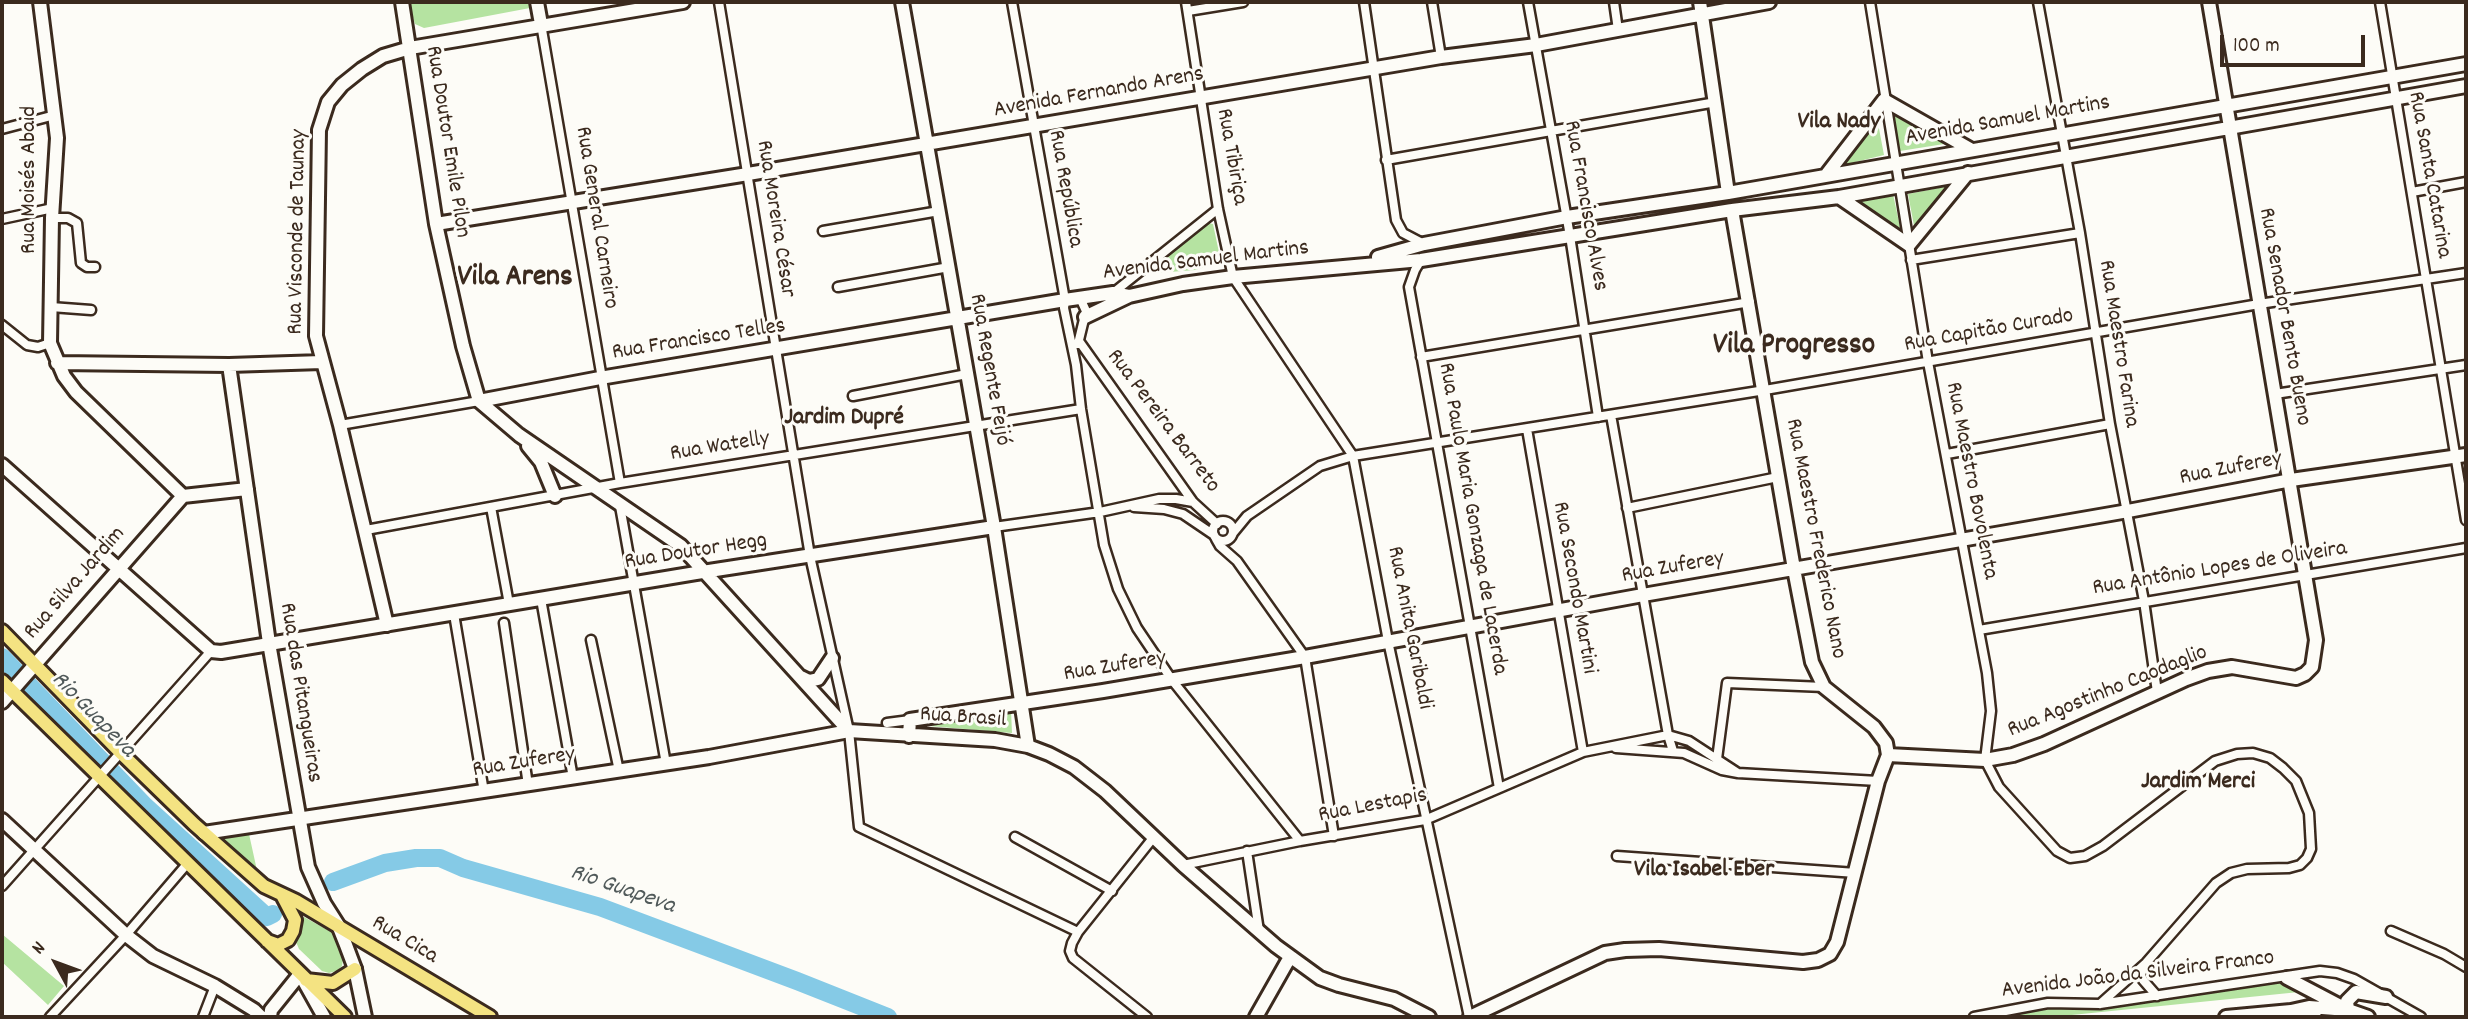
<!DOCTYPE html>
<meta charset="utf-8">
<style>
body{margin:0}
#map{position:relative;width:2468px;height:1019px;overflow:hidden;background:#fdfcf7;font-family:Dekko,sans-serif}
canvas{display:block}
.frame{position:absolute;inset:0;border:4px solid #3b2a1e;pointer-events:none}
.north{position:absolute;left:21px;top:928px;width:70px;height:70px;-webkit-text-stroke:5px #fdfcf7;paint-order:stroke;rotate:311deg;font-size:19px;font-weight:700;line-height:28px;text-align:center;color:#3b2a1e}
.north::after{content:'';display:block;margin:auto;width:24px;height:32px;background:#3b2a1e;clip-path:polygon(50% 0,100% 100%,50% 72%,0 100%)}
.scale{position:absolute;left:2220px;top:35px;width:145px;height:32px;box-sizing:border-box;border:4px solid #3b2a1e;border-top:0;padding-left:9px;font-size:21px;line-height:24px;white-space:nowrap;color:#3b2a1e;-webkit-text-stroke:5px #fdfcf7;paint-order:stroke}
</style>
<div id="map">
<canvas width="2468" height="1019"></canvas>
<div class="frame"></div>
<div class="north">N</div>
<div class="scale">100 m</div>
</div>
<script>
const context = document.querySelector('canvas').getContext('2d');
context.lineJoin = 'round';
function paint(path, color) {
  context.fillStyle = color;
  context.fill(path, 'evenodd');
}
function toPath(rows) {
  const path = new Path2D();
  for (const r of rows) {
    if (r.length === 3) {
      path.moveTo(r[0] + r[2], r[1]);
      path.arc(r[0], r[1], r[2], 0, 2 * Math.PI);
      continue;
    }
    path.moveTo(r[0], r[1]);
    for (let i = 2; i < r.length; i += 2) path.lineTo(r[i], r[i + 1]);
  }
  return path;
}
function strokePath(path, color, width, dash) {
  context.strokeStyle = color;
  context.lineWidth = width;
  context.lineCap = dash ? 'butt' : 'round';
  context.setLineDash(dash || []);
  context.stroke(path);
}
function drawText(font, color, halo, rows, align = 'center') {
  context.font = font + ' Dekko,sans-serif';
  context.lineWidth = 6;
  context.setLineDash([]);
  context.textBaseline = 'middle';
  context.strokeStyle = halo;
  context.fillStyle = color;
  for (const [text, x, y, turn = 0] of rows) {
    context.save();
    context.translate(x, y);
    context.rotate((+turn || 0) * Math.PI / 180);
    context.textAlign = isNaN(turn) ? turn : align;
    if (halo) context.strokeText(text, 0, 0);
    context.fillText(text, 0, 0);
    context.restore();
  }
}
paint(toPath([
 [408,2,528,2,530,8,424,28,415,24],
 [1892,110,1944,144,1900,151],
 [1877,118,1884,155,1839,166],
 [1954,185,1915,231,1908,194],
 [1893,194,1902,236,1849,200],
 [1208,223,1213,224,1220,257,1215,264,1195,270,1144,274,1143,270],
 [1011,710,1012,733,917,725,918,719],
 [249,834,258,875,222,841,224,836],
 [304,917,333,933,341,949,343,959,342,966,337,971,329,973,322,971,299,949,296,942,296,929,299,920],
 [2,934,64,986,48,1005,2,962],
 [2286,982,2309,991,2052,1017,1995,1017,1997,1014]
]), '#b5e3a1');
strokePath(toPath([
 [2,657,145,806,267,917,273,914],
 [333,882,385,863,416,858,440,858,463,868,600,907,797,981,888,1017]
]), '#85cae6', 18);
const street = toPath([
 [719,2,810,556,849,731,859,827,1078,932],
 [1012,2,1065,300,1064,308,1076,365,1081,409,1104,545,1118,589,1137,628,1172,680,1300,841],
 [1186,2,1218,209,1233,277,1353,456,1388,641,1469,1017],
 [1364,2,1396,220,1403,233,1424,244],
 [1432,2,1441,57],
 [1528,2,1570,236,1598,417],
 [1614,2,1618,30],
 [1870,2,1928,362,1987,673,1991,711,1985,760,1999,787,2057,851,2070,858,2085,856,2103,846,2215,761,2237,754,2253,753,2270,758,2283,768,2296,781,2309,813,2311,849,2307,858,2300,865,2289,868,2247,869,2231,873,2216,883,2146,963,2100,1004],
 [2038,2,2080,233,2110,424,2144,601,2157,692],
 [2380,2,2466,520],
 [1188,11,1243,2],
 [541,24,620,483],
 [2,129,55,115],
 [1386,160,1716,102],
 [2412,192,2466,182],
 [52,218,68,218,77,223,81,263,87,267,95,267],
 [2,219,53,208],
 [823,231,939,211],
 [1421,260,1415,270,1409,287,1499,788],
 [1911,260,2080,233],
 [838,287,949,267],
 [1113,293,1218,209],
 [51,307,91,310],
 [2,325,27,345,38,347,50,343],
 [1079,341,1193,502,1217,524],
 [1078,344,1086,311,1081,300],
 [1421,357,1750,302],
 [2275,394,2466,365],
 [853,396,967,374],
 [1611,415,1668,735,1673,751],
 [340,425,479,401],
 [1527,429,1583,752],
 [1947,454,2110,424],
 [620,506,666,764],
 [491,507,509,604],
 [1134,507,1164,509,1183,514,1214,535],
 [1627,508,1778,477],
 [1223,531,10],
 [994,527,1100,512,1159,499,1176,499,1193,502],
 [366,530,620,483,1081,409],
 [1233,533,1247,516,1320,466,1353,456,1765,390,2259,304,2466,273],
 [1216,539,1220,546,1237,561,1305,657,1334,836],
 [541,599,573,778],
 [454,614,484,792],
 [504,623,528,785],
 [1979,630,2466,548],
 [591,640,619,771],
 [887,723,910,720],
 [1616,748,1684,753,1722,770,1738,773,1878,781],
 [1717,759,1727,683,1824,687],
 [1015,837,1112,891],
 [1247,851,1259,931],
 [1617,856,1856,873],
 [1183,865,1300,841,1425,820,1583,752,1668,735,1689,741,1738,773],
 [2,886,211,651],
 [2391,931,2444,954,2466,967],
 [2144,966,2141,975,2143,980,2157,996],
 [50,1017,126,935,187,864],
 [203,1017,215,986],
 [1147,1017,1073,958,1070,951,1072,943,1078,932,1153,838],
 [1974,1017,2048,1003,2100,1004,2320,971,2337,973,2354,979,2421,1017]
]);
const secondary = toPath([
 [40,2,57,138,52,218,50,343,64,376,76,392,183,496],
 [402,2,436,224,463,346,479,401,519,435,681,546,849,731],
 [537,2,541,24],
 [902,2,994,527,1028,746],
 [1700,2,1728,193],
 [1827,174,1884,100,1970,149],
 [1839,197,1909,245,1968,173],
 [436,224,748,174,1441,57,1536,45,1769,2],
 [1378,257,1424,244,1567,217,1728,193,2466,64],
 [1085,317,1129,296],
 [57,363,229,365,322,362],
 [229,365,269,643,308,867,324,903,338,925,346,945,355,969,365,1017],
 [479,401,600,378,1065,300,1113,293,1129,296,1183,284,1233,277,1421,260,1732,210,1839,197,2466,86],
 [528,446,541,462,555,496],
 [2,465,211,651,221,652,696,573,994,527],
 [183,496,247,489],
 [387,625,340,425,316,336,319,130,328,102,342,85,362,69,383,56,410,48,683,2],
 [801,677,809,681,818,679,832,658],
 [2,702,183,496],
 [909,736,910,720,1103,691,1305,657,1643,595,2128,511,2291,480,2466,455],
 [1888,755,1985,760,2013,755,2044,744,2186,679,2208,671,2232,667,2296,678,2305,674,2312,667,2316,640,2209,2],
 [2,820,126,935,153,956,215,986,254,1010,261,1017],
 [204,833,709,757,849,731,995,740,1028,746,1049,754,1074,767,1105,791,1183,865,1276,946,1320,978,1339,985,1394,999,1429,1017],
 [2287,978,2348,1010,2347,1001,2356,992,2386,997],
 [2294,1012,2315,1017],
 [270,1017,271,1010,300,974,324,1017],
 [1256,1017,1290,957],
 [1470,1017,1605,953,1625,950,1659,949,1803,962,1818,960,1830,954,1837,942,1878,781,1888,755,1886,743,1874,727,1824,687,1812,662,1794,569,1732,210],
 [2226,1017,2291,1011,2309,1007,2348,1010,2368,1017]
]);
const primary = toPath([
 [2,631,122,754,194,824,264,886,296,901,490,1017],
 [2,681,345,1017],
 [267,941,278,945,288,940,293,931,295,920,282,895],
 [306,980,333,983,355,969]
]);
strokePath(street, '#3b2a1e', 13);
strokePath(secondary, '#3b2a1e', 18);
strokePath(primary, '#3b2a1e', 18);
strokePath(street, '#fdfcf7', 8);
strokePath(secondary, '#fdfcf7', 12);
strokePath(primary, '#f4e382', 12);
drawText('23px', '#3b2a1e', '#fdfcf7', [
 ["Avenida Fernando Arens",1099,94,-10],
 ["Avenida Samuel Martins",2008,122,-10],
 ["Rua Doutor Emile Pilon",446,142,81],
 ["Rua Tibiriça",1230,157,80],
 ["Rua Santa Catarina",2428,175,80],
 ["Rua Moisés Abaid",31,180,-90],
 ["Rua República",1064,189,80],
 ["Rua Francisco Alves",1584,206,80],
 ["Rua General Carneiro",595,218,81],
 ["Rua Moreira César",774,219,81],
 ["Rua Visconde de Taunay",299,232,-89],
 ["Avenida Samuel Martins",1206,262,-7],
 ["Rua Senador Bento Bueno",2283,317,80],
 ["Rua Capitão Curado",1989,332,-10],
 ["Rua Francisco Telles",699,341,-9],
 ["Rua Maestro Farina",2117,344,81],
 ["Rua Regente Feijó",988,370,80],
 ["Rua Pereira Barreto",1162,422,53],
 ["Rua Watelly",720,448,-9],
 ["Rua Zuferey",2231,470,-11],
 ["Rua Maestro Bovolenta",1970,481,79],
 ["Rua Paulo Maria Gonzaga de Lacerda",1471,519,80],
 ["Rua Maestro Frederico Nano",1814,539,79],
 ["Rua Doutor Hegg",696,553,-9],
 ["Rua Zuferey",1673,569,-10],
 ["Rua Antônio Lopes de Oliveira",2220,570,-9],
 ["Rua Silva Jardim",76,584,-49],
 ["Rua Secondo Martini",1573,588,80],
 ["Rua Anita Garibaldi",1408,628,79],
 ["Rua Zuferey",1115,668,-9],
 ["Rua das Pitangueiras",299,693,81],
 ["Rua Agostinho Caodaglio",2108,693,-22],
 ["Rua Brasil",963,719,4],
 ["Rua Zuferey",524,764,-9],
 ["Rua Lestapis",1373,807,-11],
 ["Rua Cica",404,941,31],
 ["Avenida João da Silveira Franco",2138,976,-7]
]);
drawText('bold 24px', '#3b2a1e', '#fdfcf7', [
 ["Vila Nady",1839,124],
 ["Jardim Dupré",844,420],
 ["Jardim Merci",2198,784],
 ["Vila Isabel Eber",1704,872]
]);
drawText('italic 24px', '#515a5a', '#fdfcf7', [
 ["Rio Guapeva",92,716,46],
 ["Rio Guapeva",622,891,19]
]);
drawText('bold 30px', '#3b2a1e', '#fdfcf7', [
 ["Vila Arens",515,280],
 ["Vila Progresso",1794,348]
]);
</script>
